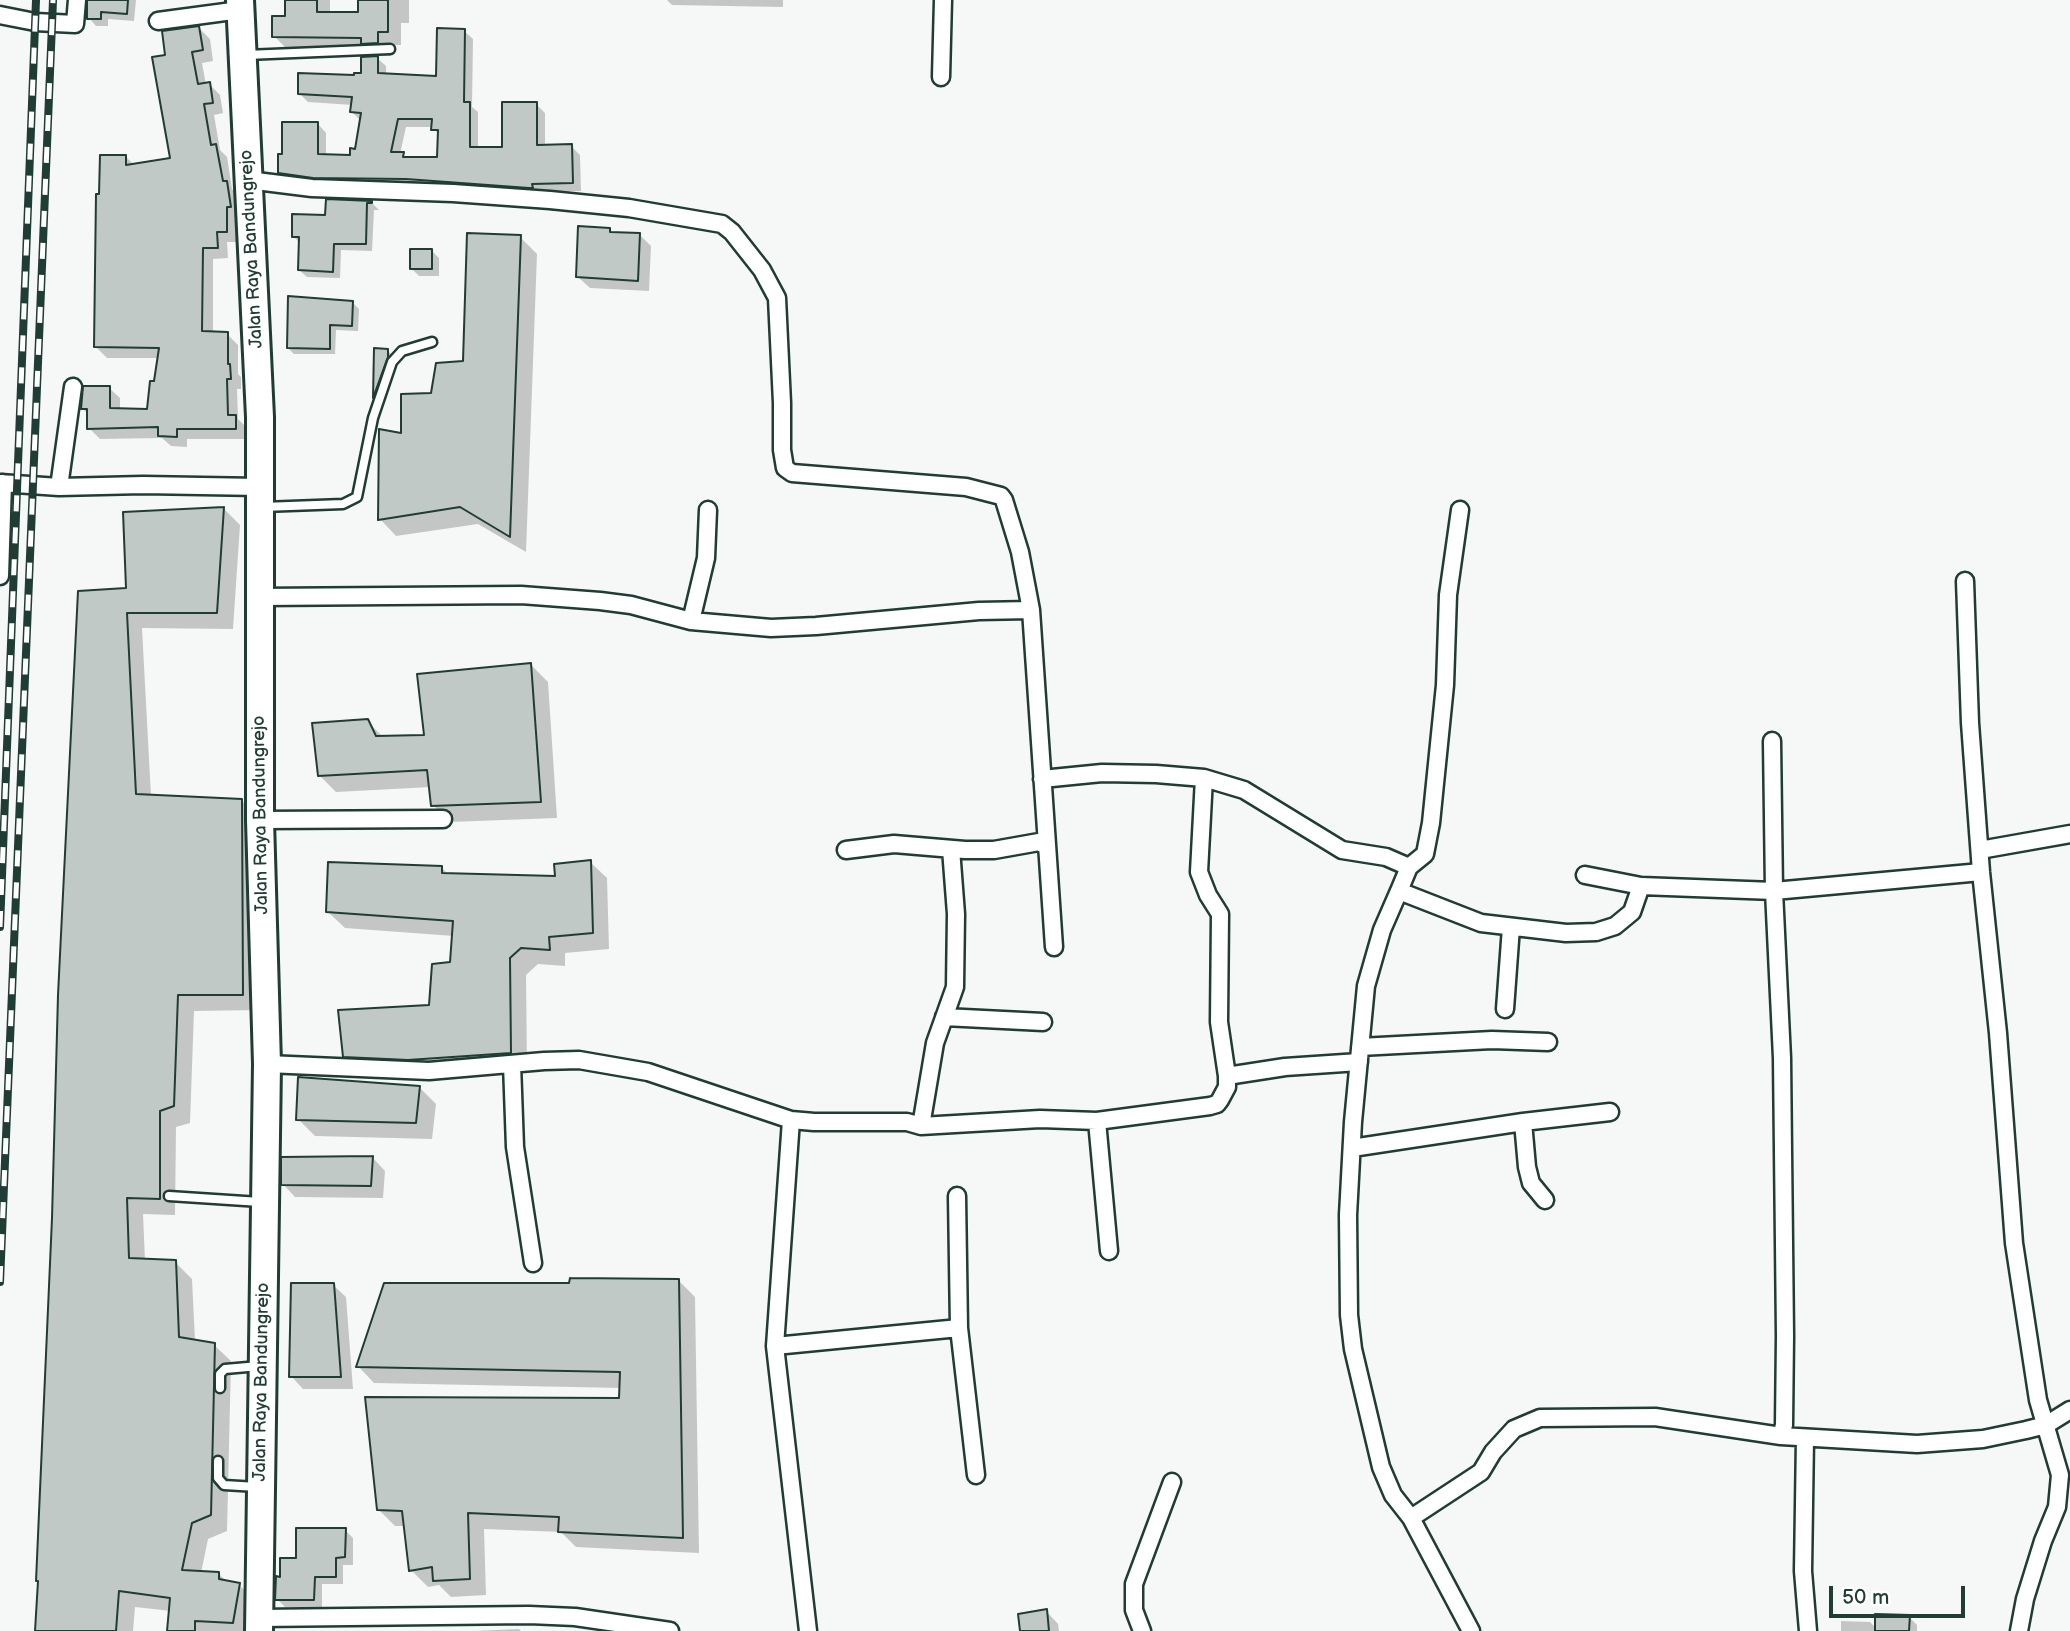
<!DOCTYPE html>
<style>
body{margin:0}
#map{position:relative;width:2070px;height:1631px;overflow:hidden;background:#f6f7f7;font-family:"Balsamiq Sans",sans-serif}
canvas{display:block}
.scale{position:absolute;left:1829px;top:1586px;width:136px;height:32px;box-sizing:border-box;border:4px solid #1f3d34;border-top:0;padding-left:9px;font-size:21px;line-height:24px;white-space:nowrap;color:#1f3d34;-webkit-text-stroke:5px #fff;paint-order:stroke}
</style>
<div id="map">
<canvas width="2070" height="1631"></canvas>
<div class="scale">50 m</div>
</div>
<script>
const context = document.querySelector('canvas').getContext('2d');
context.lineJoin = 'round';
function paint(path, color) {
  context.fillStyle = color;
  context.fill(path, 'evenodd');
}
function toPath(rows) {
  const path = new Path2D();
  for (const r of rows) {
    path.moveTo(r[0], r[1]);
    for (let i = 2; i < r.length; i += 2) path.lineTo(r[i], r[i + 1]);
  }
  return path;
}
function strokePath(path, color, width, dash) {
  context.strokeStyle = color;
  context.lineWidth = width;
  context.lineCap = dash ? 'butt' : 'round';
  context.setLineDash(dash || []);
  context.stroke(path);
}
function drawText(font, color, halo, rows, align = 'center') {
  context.font = font + ' "Balsamiq Sans",sans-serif';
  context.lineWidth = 5;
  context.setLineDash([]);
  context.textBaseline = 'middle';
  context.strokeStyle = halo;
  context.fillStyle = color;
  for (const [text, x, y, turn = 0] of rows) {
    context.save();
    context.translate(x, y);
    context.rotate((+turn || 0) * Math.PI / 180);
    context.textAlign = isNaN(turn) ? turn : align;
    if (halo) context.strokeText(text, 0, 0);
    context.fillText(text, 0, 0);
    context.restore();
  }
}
paint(toPath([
 [89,0,136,0,134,21,108,19,108,26,96,26,89,18],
 [286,0,330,0,330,14,360,14,360,0,409,0,409,23,401,23,401,45,391,45,391,56,377,56,371,50,287,49,274,36,286,18],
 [667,0,783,0,783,7,672,5],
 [199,28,210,39,213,61,202,63,206,85,209,84,220,95,223,113,214,115,220,150,227,157,232,189,237,193,241,217,237,218,237,242,227,242,228,258,213,259,213,333,227,334,238,345,238,374,241,377,241,389,237,389,238,419,246,427,246,439,187,439,187,447,171,446,162,438,100,439,89,428,88,414,82,408,109,388,120,398,120,410,149,411,160,358,107,358,96,347,101,196,126,157,134,165,172,159,167,56],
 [464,31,473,39,472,107,478,112,478,148,504,149,536,104,545,113,545,146,571,146,580,155,581,191,540,192,289,181,280,172,284,156,318,124,326,133,326,156,352,156,357,151,361,121,352,112,353,105,308,102,299,93,363,75,377,58,386,66,386,75,438,77],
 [406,127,433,127,439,135,439,159,408,159,400,154],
 [327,201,371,202,379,210,374,210,372,251,341,250,340,278,307,277,299,270,300,243,293,236,327,217],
 [610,229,614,234,640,235,651,246,649,291,590,288,578,277],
 [520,237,537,254,526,552,478,524,396,536,380,519,432,395,465,363],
 [431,250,439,258,439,276,419,276,411,268],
 [353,303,359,309,358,331,336,330,335,354,294,354,288,348],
 [375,350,387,350,395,358,395,366,381,404,375,397],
 [224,509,240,525,233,629,142,628,151,796,242,801,258,817,259,1010,194,1011,190,1123,176,1127,175,1215,143,1214,145,1261,175,1262,192,1279,195,1341,214,1345,231,1361,227,1531,208,1539,201,1573,219,1574,228,1583,239,1585,256,1601,251,1631,186,1631,171,1611,135,1607,133,1631,37,1631,128,590],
 [531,665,548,682,557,818,450,822,433,805,431,787,336,792,319,775,367,721,384,738,425,737],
 [590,862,607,878,609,949,565,953,565,966,538,964,526,975,527,1069,361,1073,344,1056,431,1007,452,963,454,936,345,928,328,912,441,867,449,875,557,878],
 [419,1087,436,1104,432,1139,315,1136,298,1119],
 [373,1158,385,1171,383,1198,295,1197,283,1184],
 [678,1280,695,1297,699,1553,576,1547,561,1532,484,1529,486,1595,451,1597,439,1585,428,1587,411,1570,406,1526,395,1526,378,1509,621,1399,621,1388,374,1383,358,1366,571,1285],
 [333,1285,346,1297,353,1389,303,1389,291,1376],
 [345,1530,353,1538,353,1565,343,1565,343,1584,322,1584,322,1608,285,1607,277,1599,298,1559],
 [1046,1611,1058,1624,1059,1631,1022,1631],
 [1909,1617,1917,1625,1917,1631,1841,1631,1841,1621,1870,1622,1877,1629],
 [519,1629,521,1631,475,1631]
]), '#0003');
const building = toPath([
 [87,0,128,0,127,14,101,12,101,19,87,19,87,0],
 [285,0,317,0,317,12,358,12,358,0,388,0,388,32,378,32,378,43,361,44,361,38,272,37,272,16,285,16,285,0],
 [199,26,203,50,192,52,198,84,210,82,213,103,204,104,211,145,216,144,223,181,227,181,231,207,227,207,227,232,217,232,218,248,203,248,202,331,228,332,228,364,230,364,231,379,227,379,228,415,236,415,236,429,177,429,177,437,158,436,158,427,87,429,87,409,81,409,83,386,110,386,110,408,147,409,150,381,154,381,159,348,94,347,96,194,99,194,100,155,126,155,126,165,170,158,152,57,165,55,162,31,199,26],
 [437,28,465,29,464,102,470,102,470,147,502,147,502,102,537,102,537,145,572,144,573,183,532,184,533,188,529,188,406,179,313,178,278,173,278,154,282,154,282,122,318,122,318,154,350,155,350,148,355,149,361,113,350,112,352,97,298,94,298,73,354,75,354,73,361,73,361,57,378,56,378,73,436,76,437,28],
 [398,119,432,119,431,130,438,130,437,157,403,157,404,152,391,152,398,119],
 [326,199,372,201,372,203,367,203,366,244,334,244,333,272,298,270,299,237,292,237,292,214,325,215,326,199],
 [578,226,610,228,610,232,640,233,638,281,576,277,578,226],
 [467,233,521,235,510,537,460,507,378,520,379,429,401,433,401,394,431,393,436,363,463,361,467,233],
 [410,249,432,249,432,269,410,269,410,249],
 [288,296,353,301,352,326,330,325,330,349,287,348,288,296],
 [374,348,388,349,388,357,373,398,374,348],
 [224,507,217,613,127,613,136,794,242,799,243,995,178,995,174,1106,160,1111,160,1199,127,1198,129,1258,176,1260,179,1337,215,1343,211,1515,192,1523,182,1570,219,1572,219,1579,240,1583,233,1623,195,1621,195,1631,167,1631,170,1598,119,1591,116,1631,35,1631,38,1581,36,1581,52,1218,58,995,78,591,126,588,123,512,224,507],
 [531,663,541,802,431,806,427,770,318,776,312,723,368,719,376,736,424,735,417,674,531,663],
 [591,860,593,933,549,937,550,950,521,948,510,958,511,1053,408,1060,343,1057,338,1010,429,1005,432,964,450,962,453,921,326,912,328,862,442,866,442,873,555,876,554,864,591,860],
 [298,1077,420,1086,416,1123,296,1120,298,1077],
 [373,1156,371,1186,281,1185,281,1157,373,1156],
 [570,1278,679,1279,683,1538,558,1532,559,1517,468,1513,470,1579,433,1581,432,1567,409,1571,402,1511,377,1510,365,1397,619,1398,620,1372,356,1367,384,1283,569,1283,570,1278],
 [291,1283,334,1283,341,1377,289,1377,291,1283],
 [296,1528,346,1528,345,1557,336,1558,336,1577,315,1577,314,1600,275,1600,276,1576,280,1577,280,1558,296,1558,296,1528],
 [1047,1609,1049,1631,1020,1631,1018,1614,1047,1609],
 [1875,1614,1910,1615,1909,1631,1875,1631,1875,1614]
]);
paint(building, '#c0c9c6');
strokePath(building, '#1f3d34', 2);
const service = toPath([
 [246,55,390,49],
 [263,507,343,504,357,497,373,418,392,362,402,351,432,342],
 [169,1196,260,1202],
 [220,1388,220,1374,225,1369,259,1366],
 [218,1461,218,1478,224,1485,257,1487]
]);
const minor = toPath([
 [0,15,35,22,75,24,77,0],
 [158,21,240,10],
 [941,77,943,0],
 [248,180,312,188,453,193,550,200,629,208,722,224,732,232,762,270,777,298,782,403,782,450,785,468,792,473,966,487,1001,496,1004,500,1020,552,1031,610],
 [0,483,59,487,143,485,260,487],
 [59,487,73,387],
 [0,576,3,483],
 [1965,581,1970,723,1981,872,1998,1033,2014,1243,2038,1400,2060,1475,2057,1507,2043,1541,2025,1599,2019,1631],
 [259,597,521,595,600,601,631,605,691,621,771,628,816,626,979,611,1031,610,1054,947],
 [691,621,706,558,708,510],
 [1772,741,1774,891,1782,1058,1785,1336,1784,1425,1781,1436],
 [1204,778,1199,872,1208,895,1220,914,1219,1022,1227,1076],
 [1042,779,1102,773,1156,774,1204,778,1244,790,1342,850,1386,857,1409,867,1399,891,1481,923,1566,933,1596,932,1615,926,1632,912,1641,886],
 [260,820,443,819],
 [846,850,894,844,965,850,994,850,1039,842,1046,846],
 [1980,850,2070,834],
 [1409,867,1425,854,1431,823,1445,685,1448,595,1460,510],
 [1585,875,1641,886,1774,891,1981,872],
 [1399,891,1382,930,1366,986,1353,1122,1348,1215,1349,1315,1353,1349,1381,1467,1393,1495,1411,1518,1471,1631],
 [1505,1009,1511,927],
 [944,1017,1043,1022],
 [1360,1047,1492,1040,1548,1042],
 [267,1064,429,1071,544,1061,579,1060,648,1072,791,1120,814,1122,907,1122,921,1126,1040,1119,1097,1121,1210,1106,1217,1104,1220,1100,1227,1087,1227,1076,1285,1067,1359,1062],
 [512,1064,515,1147,533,1263],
 [791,1120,775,1346,808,1631],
 [1097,1121,1109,1251],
 [1523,1122,1527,1167,1531,1183,1545,1200],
 [921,1126,935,1043,955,987,956,914,951,849],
 [1352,1148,1523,1122,1610,1112],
 [957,1196,959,1328,976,1475],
 [775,1346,959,1328],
 [1805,1438,1803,1571,1808,1631],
 [1411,1518,1481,1472,1493,1452,1514,1429,1540,1418,1655,1417,1781,1436,1917,1444,1983,1439,2026,1430,2046,1425,2070,1410],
 [259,1618,529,1615,575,1617,670,1631],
 [1142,1631,1134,1610,1134,1584,1172,1482]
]);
const primary = toPath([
 [240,0,260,417,260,820,267,1064,259,1631]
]);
strokePath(service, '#1f3d34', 13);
strokePath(minor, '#1f3d34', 21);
strokePath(primary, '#1f3d34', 32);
strokePath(service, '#fff', 8);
strokePath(minor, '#fff', 16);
strokePath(primary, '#fff', 26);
const rail = toPath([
 [0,927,36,0],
 [0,1282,53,0]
]);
strokePath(rail, '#1f3d34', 8);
strokePath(rail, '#fff', 5, [16]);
drawText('18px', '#1f3d34', '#fff', [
 ["Jalan Raya Bandungrejo",252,249,-93],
 ["Jalan Raya Bandungrejo",261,815,-91],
 ["Jalan Raya Bandungrejo",262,1382,-89]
]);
</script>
